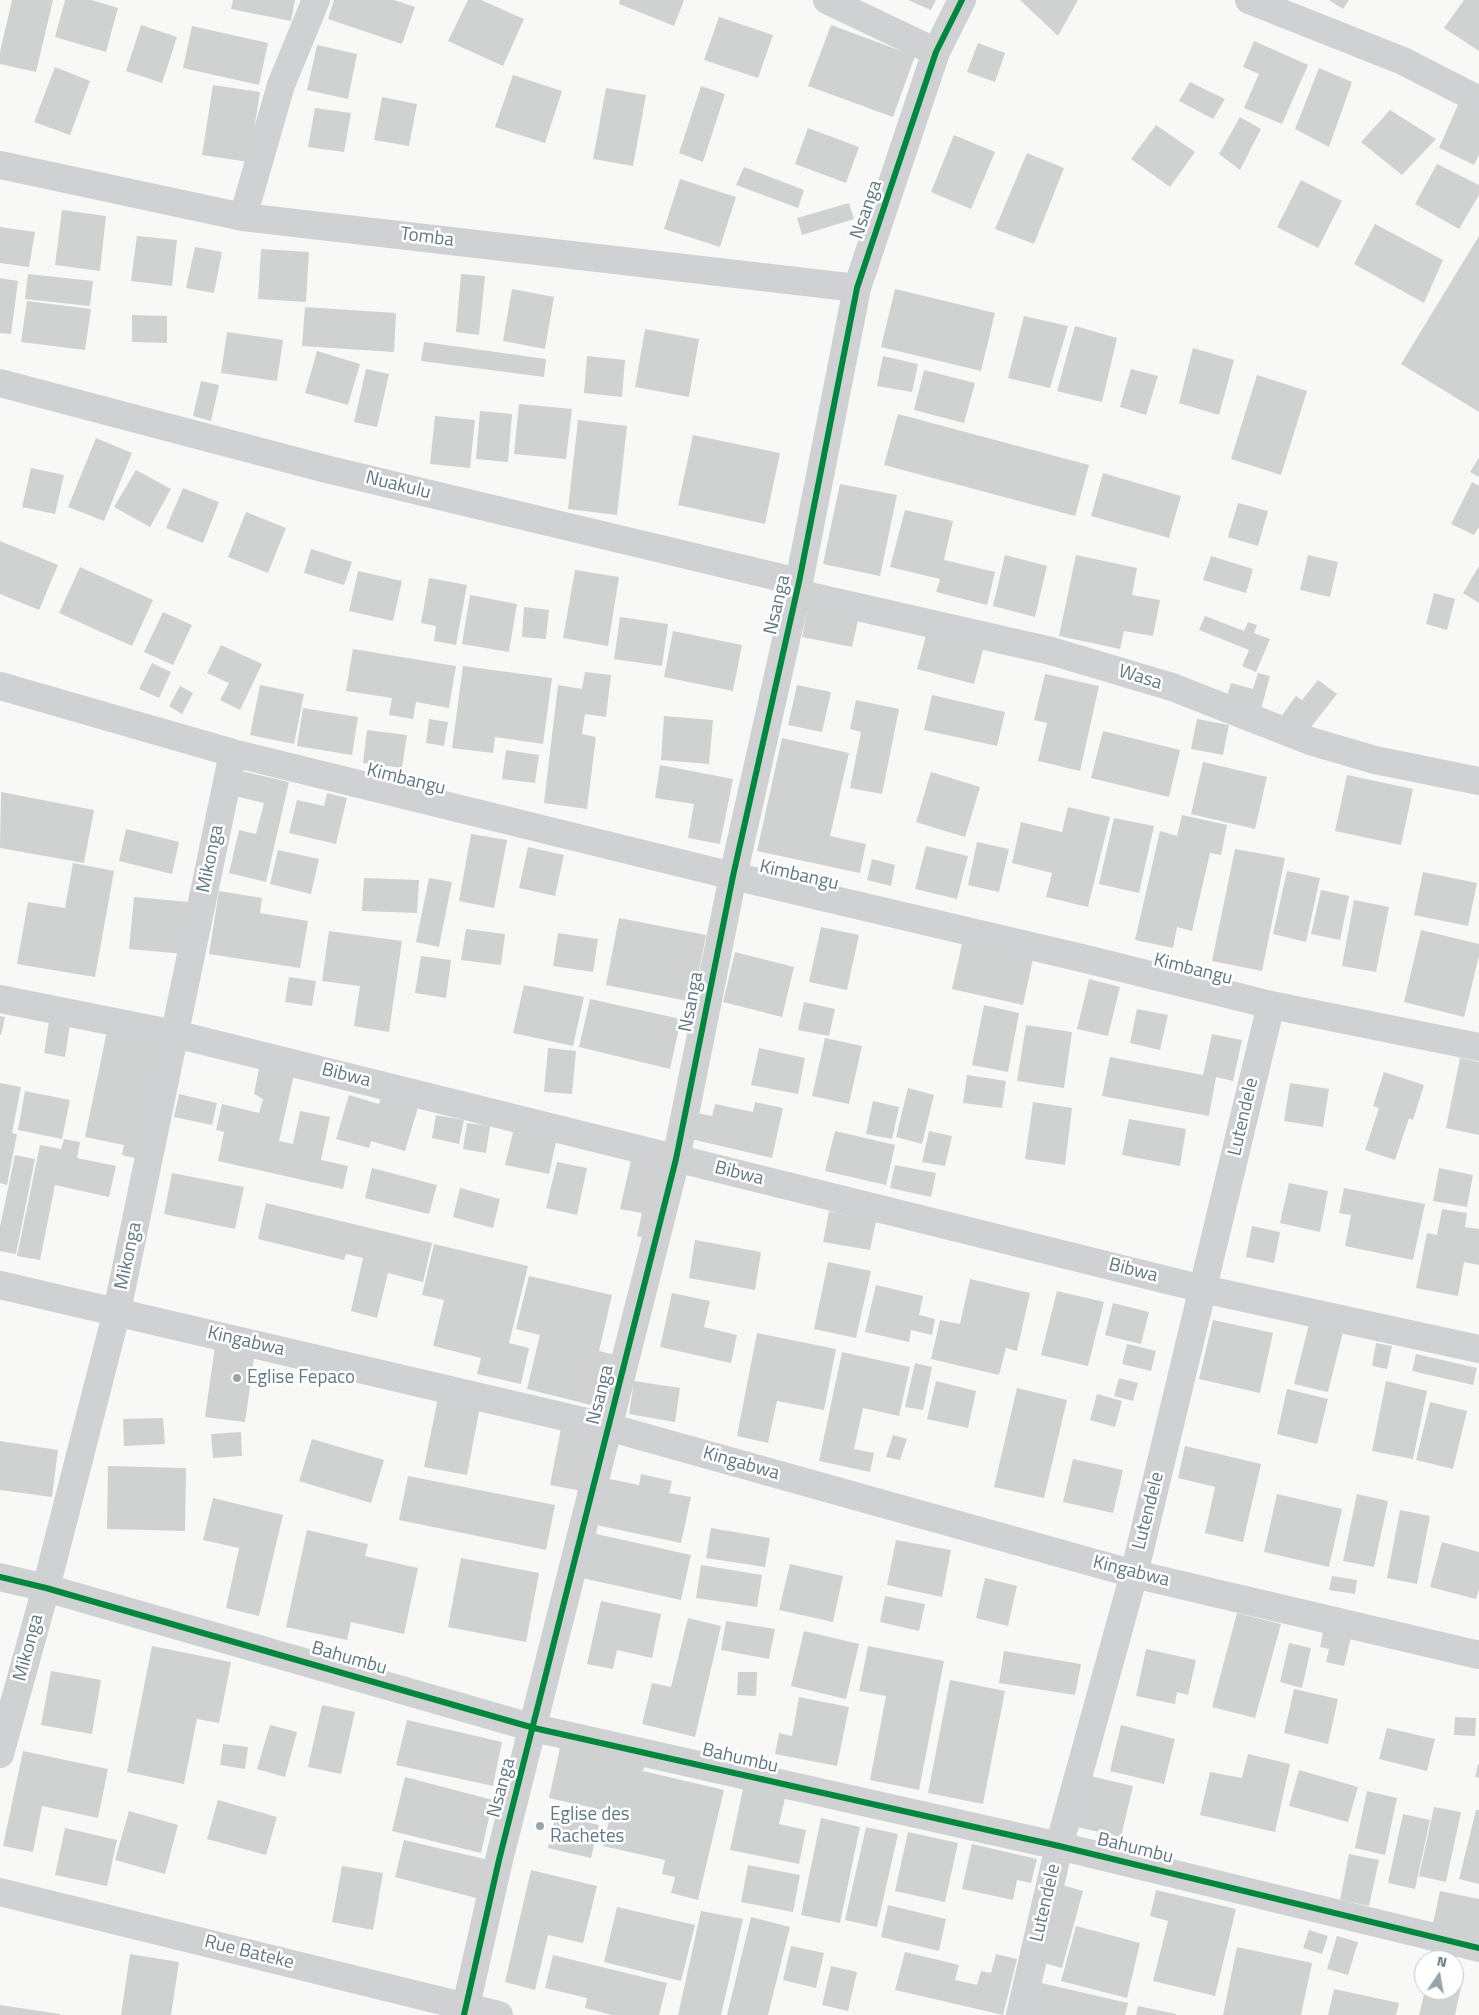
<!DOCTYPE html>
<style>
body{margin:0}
#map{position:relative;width:1479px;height:2015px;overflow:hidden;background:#f8f8f7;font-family:"Titillium Web",sans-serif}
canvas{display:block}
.north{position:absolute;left:1414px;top:1950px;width:50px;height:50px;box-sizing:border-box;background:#fff;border:1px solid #c0c9cd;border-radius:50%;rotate:12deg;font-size:14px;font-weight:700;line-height:20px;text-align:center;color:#617983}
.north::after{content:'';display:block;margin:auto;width:18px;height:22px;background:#96a5ac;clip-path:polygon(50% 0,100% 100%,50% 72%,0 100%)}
</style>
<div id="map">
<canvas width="1479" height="2015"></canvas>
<div class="north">N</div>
</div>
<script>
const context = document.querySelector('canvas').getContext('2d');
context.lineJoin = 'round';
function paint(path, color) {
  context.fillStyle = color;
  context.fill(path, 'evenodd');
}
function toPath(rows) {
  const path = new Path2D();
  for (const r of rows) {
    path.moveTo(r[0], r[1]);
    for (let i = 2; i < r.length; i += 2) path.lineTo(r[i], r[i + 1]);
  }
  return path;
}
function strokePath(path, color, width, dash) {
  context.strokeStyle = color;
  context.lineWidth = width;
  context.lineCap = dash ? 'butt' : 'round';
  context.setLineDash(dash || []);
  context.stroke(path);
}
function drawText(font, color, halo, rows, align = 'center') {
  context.font = font + ' "Titillium Web",sans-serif';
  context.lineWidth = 5;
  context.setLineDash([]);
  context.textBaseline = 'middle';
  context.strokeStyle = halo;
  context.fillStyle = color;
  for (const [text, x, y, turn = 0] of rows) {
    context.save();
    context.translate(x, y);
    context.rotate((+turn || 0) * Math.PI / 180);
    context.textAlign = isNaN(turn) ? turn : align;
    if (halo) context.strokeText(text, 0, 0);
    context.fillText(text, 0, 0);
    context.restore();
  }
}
paint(toPath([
 [12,0,53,0,36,72,0,64,0,52],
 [65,0,91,0,118,8,106,52,55,37],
 [233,0,295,0,291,21,231,9],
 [334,0,394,0,415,7,402,44,328,19],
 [468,0,481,0,524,19,503,66,448,41],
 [620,0,684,0,674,26,619,4],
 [908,0,936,0,931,10],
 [1020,0,1078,0,1058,36],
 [1329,0,1349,0,1343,9],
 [1464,0,1479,0,1479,51,1444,28],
 [719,17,773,35,758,78,704,60],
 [141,25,177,37,162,83,126,71],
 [831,25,915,56,893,117,808,86],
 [192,26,268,43,259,85,183,68],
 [1254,41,1308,65,1282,124,1244,108,1259,74,1243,67],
 [978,43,1005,53,995,82,967,72],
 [317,45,357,54,348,99,307,90],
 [55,67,90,81,70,135,34,122],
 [1319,68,1352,82,1329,147,1295,129],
 [513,75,562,91,545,143,495,127],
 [1190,82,1225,99,1213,119,1179,101],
 [213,85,260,92,249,162,202,155],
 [701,86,725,94,703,162,679,153],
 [606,88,646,95,633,166,593,159],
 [382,97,417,104,409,146,374,140],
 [1461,98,1479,107,1479,155,1474,165,1439,148],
 [315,108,351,113,344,152,308,147],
 [1390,110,1436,139,1402,175,1361,142],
 [1240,117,1261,129,1240,170,1219,154],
 [1156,125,1195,152,1170,187,1131,159],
 [808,128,859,147,846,183,795,164],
 [954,135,995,152,971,209,931,192],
 [1027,153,1064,168,1034,244,995,229],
 [1437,164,1479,185,1479,195,1459,229,1415,204],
 [744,167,804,190,798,208,736,185],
 [680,179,736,197,720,247,664,229],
 [1301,180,1342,201,1318,248,1277,227],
 [849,203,854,219,802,235,797,218],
 [62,210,106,216,100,271,55,265],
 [1375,224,1443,260,1424,303,1354,264],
 [0,227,35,232,29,267,0,263],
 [137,236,177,240,172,286,131,281],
 [1479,236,1479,412,1401,364],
 [195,247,222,252,214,293,186,288],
 [261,249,309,252,306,302,258,299],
 [28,274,93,281,90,306,25,299],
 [461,274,485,276,479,335,456,332],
 [0,278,18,281,11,334,0,333],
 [512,289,554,297,545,349,503,341],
 [895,289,995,313,981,371,881,347],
 [27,301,91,309,85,350,21,342],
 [305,307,396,313,394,352,302,346],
 [132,315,167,316,167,343,132,342],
 [1024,316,1068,326,1050,388,1008,378],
 [1075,326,1117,338,1102,402,1057,391],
 [645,329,699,339,689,397,635,387],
 [227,332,283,340,277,381,221,373],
 [424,342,546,359,544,377,421,361],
 [1193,348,1234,360,1219,415,1179,403],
 [317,351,360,364,348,405,305,393],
 [587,356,625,360,622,397,584,393],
 [883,356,918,364,912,392,877,386],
 [366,369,389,374,377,427,354,422],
 [1131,369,1158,376,1146,415,1120,407],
 [924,370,975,383,964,423,914,410],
 [1257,375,1307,391,1281,475,1231,459],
 [201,381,219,385,211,421,193,416],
 [519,404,572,409,566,459,514,454],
 [480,411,512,414,508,462,476,459],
 [898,414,1089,465,1075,516,884,465],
 [435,416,475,420,470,468,430,464],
 [578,420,627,426,617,515,568,509],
 [693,435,780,453,765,524,678,505],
 [96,438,132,453,104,521,68,507],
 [1479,458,1479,477,1470,472],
 [31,468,64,475,55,514,22,507],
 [136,470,171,489,150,527,114,507],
 [1103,473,1181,496,1169,538,1091,516],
 [1472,482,1479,486,1479,527,1474,535,1451,524],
 [840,484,897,495,880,576,823,564],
 [183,488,219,502,203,543,166,528],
 [1238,503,1268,511,1258,546,1228,537],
 [905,510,953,521,944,560,995,572,987,605,936,592,940,579,890,567],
 [246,512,286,528,268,573,228,557],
 [0,541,58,565,39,610,0,594],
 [311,549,352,562,344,585,304,573],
 [1005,555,1047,566,1035,617,993,606],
 [1076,555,1137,568,1132,595,1160,600,1153,636,1124,631,1120,649,1059,636],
 [1308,555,1338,562,1330,597,1300,590],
 [1211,556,1253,569,1246,593,1203,580],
 [1479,566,1479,603,1463,593],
 [80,567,153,600,132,646,59,613],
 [575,570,619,577,608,646,563,638],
 [358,571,402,581,393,621,349,611],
 [429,578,467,585,456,645,434,641,436,626,421,623],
 [1434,593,1455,599,1447,630,1426,624],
 [470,595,517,604,509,652,462,644],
 [808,605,859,616,852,647,802,637],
 [524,607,549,610,546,639,522,637],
 [163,612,192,625,173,665,144,652],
 [1205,616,1244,631,1248,622,1257,625,1254,633,1270,639,1256,672,1242,666,1249,650,1199,630],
 [620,617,668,624,662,666,614,659],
 [673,631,742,645,733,691,664,677],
 [927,632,984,646,974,684,917,669],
 [221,645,262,664,240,710,220,700,229,683,207,673],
 [353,649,456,666,449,708,416,702,413,719,389,715,392,698,346,691],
 [152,663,171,672,159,698,139,689],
 [463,666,552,678,543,744,495,737,493,753,452,748],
 [585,672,611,675,606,717,585,714,582,734,596,737,587,809,544,803,558,685,582,689],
 [1258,673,1270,676,1261,709,1226,699,1231,683,1253,689],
 [1045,674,1099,686,1080,771,1038,761,1047,723,1034,720],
 [1318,680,1337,694,1304,736,1280,718,1296,696,1302,700],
 [260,685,304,694,294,744,250,735],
 [797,685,831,692,822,732,788,725],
 [180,686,193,693,182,714,169,706],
 [932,695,1005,712,997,746,924,730],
 [856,700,899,709,882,794,850,788,861,732,850,729],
 [303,708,358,717,352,755,297,746],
 [664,716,713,720,709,764,661,760],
 [429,719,448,722,444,746,426,743],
 [1197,719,1229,725,1223,755,1191,749],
 [367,730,407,735,402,768,363,763],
 [1103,731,1180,750,1169,797,1091,778],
 [782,738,849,753,830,836,866,844,860,873,757,851],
 [506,750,539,755,535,783,502,779],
 [1203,762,1267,777,1255,829,1191,814],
 [660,765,733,779,720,844,688,838,694,804,655,798],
 [241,771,289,782,266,882,229,873,239,830,256,834,264,803,235,796],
 [931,772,980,787,965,837,916,822],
 [1347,775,1413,789,1401,845,1335,831],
 [1,792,94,810,84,863,0,848],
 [327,793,347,798,336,844,289,833,297,800,324,806],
 [1068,807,1110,817,1088,907,1046,897,1052,873,1012,863,1021,822,1062,832],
 [1182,815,1227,825,1221,855,1210,853,1192,931,1177,927,1173,948,1135,940,1160,831,1177,836],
 [1114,818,1154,826,1139,893,1099,884],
 [126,829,179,842,172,874,119,861],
 [471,834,507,840,494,908,459,901],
 [977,842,1009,849,999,892,968,885],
 [926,846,968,856,957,899,915,889],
 [528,847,564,855,555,896,519,888],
 [1235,849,1285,858,1262,971,1212,961],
 [278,850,319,859,311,894,270,884],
 [872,859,895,865,891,886,867,880],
 [73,863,114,871,95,977,17,964,28,902,65,908],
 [1287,871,1320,878,1306,942,1273,934],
 [1423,872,1477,883,1468,926,1414,915],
 [364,878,419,880,417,913,362,911],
 [429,878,452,882,439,947,416,942],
 [1321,890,1349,896,1340,940,1311,934],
 [219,891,262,898,260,913,308,921,300,968,209,954],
 [134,897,189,902,184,954,129,949],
 [1354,900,1389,907,1376,972,1342,966],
 [619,918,706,935,693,1002,606,985],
 [821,927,859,935,847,990,809,982],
 [466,929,505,934,501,965,461,960],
 [1421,930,1479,944,1479,956,1464,1017,1404,1002],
 [329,931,402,941,389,1032,354,1026,360,986,322,981],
 [558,933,598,939,593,972,553,966],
 [962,944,1033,959,1023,1005,952,989],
 [735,952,794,967,782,1017,723,1002],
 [421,956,451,960,446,998,415,993],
 [289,977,316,981,312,1006,285,1002],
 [1089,979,1120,987,1108,1036,1077,1029],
 [524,985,584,997,573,1046,513,1033],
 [590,999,681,1019,670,1069,579,1047],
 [804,1002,835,1009,829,1036,798,1030],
 [984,1005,1019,1013,1008,1072,972,1065],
 [1137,1009,1168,1015,1160,1050,1130,1043],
 [50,1015,71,1018,65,1057,44,1053],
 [0,1016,5,1017,1,1035,0,1035],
 [1026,1025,1072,1032,1064,1088,1017,1081],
 [107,1031,159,1042,135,1158,122,1155,124,1145,85,1137],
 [1212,1034,1242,1040,1233,1081,1216,1077,1209,1116,1102,1096,1110,1057,1203,1075],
 [825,1038,862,1046,849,1104,812,1096],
 [548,1048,576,1051,572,1094,544,1092],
 [759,1048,805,1058,798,1094,751,1085],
 [1460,1058,1479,1062,1479,1135,1446,1128],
 [260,1063,295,1070,279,1141,293,1144,300,1111,330,1117,321,1160,348,1166,343,1189,218,1161,224,1132,216,1130,222,1104,259,1113,263,1099,254,1094],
 [1384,1072,1424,1085,1413,1120,1409,1118,1395,1160,1365,1150,1379,1108,1373,1106],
 [967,1075,1006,1081,1002,1108,963,1103],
 [0,1083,21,1087,12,1133,17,1134,7,1185,0,1183],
 [1290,1083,1329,1089,1323,1127,1284,1121],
 [908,1088,934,1095,922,1144,896,1137],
 [25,1091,70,1100,62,1139,18,1130],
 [179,1094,217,1103,212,1125,174,1117],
 [382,1094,419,1104,405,1151,371,1141,369,1148,336,1139,349,1095,379,1104],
 [873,1101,899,1107,892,1139,866,1134],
 [755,1102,783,1108,772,1158,691,1139,697,1113,712,1116,715,1104,753,1112],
 [1033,1102,1072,1108,1065,1165,1025,1159],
 [436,1115,464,1120,459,1144,432,1138],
 [1129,1119,1186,1129,1180,1166,1122,1155],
 [467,1123,490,1126,486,1153,463,1149],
 [835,1131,895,1145,886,1185,825,1171],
 [929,1131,952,1136,945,1166,922,1162],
 [513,1132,556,1142,549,1174,505,1165],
 [64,1139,80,1142,77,1158,116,1166,109,1197,55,1185,40,1260,17,1256,40,1145,61,1149],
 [15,1155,35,1159,16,1254,0,1251,0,1227],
 [631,1160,664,1168,649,1239,637,1236,642,1213,620,1209],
 [557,1162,587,1168,577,1215,546,1208],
 [895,1165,936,1173,931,1197,890,1188],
 [372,1168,437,1185,429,1214,365,1198],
 [1439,1168,1473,1175,1467,1207,1433,1201],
 [172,1173,244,1187,235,1229,164,1214],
 [1289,1183,1328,1191,1320,1232,1280,1223],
 [460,1188,500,1199,493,1228,453,1217],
 [1344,1188,1425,1204,1413,1260,1345,1246,1351,1215,1339,1213],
 [266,1203,432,1243,423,1282,388,1273,377,1318,351,1311,363,1258,346,1254,344,1260,258,1239],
 [1442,1209,1467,1213,1465,1227,1479,1229,1479,1265,1464,1262,1458,1296,1416,1288,1427,1233,1437,1235],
 [829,1211,876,1221,870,1250,823,1242],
 [1252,1226,1280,1232,1274,1263,1246,1257],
 [695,1240,761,1252,755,1290,689,1278],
 [434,1244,528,1266,509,1343,529,1348,521,1384,477,1374,481,1358,433,1346,444,1300,422,1295],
 [828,1262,871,1271,856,1338,814,1329],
 [529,1276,612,1295,599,1351,616,1355,603,1408,527,1389,540,1335,516,1329],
 [970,1279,1030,1293,1017,1351,1006,1348,999,1375,931,1359,940,1320,960,1324],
 [876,1285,923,1296,919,1315,935,1319,932,1335,911,1330,909,1342,865,1332],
 [1057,1291,1104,1302,1088,1366,1041,1355],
 [672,1293,710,1301,704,1327,737,1335,731,1363,660,1347],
 [1113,1303,1149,1312,1141,1344,1105,1335],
 [1213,1320,1273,1333,1260,1393,1199,1379],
 [1309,1324,1343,1332,1328,1392,1294,1384],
 [757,1333,836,1349,824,1410,777,1401,768,1443,737,1436],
 [1376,1343,1392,1346,1387,1369,1372,1366],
 [1127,1344,1156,1351,1151,1371,1122,1364],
 [215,1346,255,1352,245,1422,205,1417],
 [842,1352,910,1367,899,1416,863,1408,854,1449,874,1453,870,1472,819,1461],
 [1416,1354,1477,1368,1473,1385,1412,1371],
 [915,1363,932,1367,923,1410,905,1407],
 [1119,1378,1138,1383,1133,1401,1114,1396],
 [634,1381,680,1388,675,1422,629,1414],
 [936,1381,976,1391,968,1428,927,1419],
 [1386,1381,1427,1391,1413,1459,1372,1451],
 [1017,1388,1067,1400,1044,1498,994,1487],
 [1287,1389,1328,1399,1317,1444,1277,1434],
 [439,1393,481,1401,467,1475,424,1467],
 [1097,1394,1122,1401,1115,1427,1090,1420],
 [1430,1402,1467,1411,1453,1469,1416,1460],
 [163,1418,165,1444,124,1446,123,1419],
 [561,1428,598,1435,587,1492,550,1485],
 [241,1432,242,1456,213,1458,211,1434],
 [893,1435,907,1439,900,1460,886,1457],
 [312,1439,384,1460,371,1503,299,1481],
 [0,1441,58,1450,52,1497,0,1490],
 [1185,1446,1261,1464,1243,1542,1205,1533,1215,1487,1178,1478],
 [1073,1459,1123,1470,1113,1513,1063,1502],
 [108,1466,186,1468,185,1531,107,1529],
 [641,1474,672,1481,669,1493,691,1497,681,1543,596,1525,605,1478,639,1485],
 [408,1476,555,1505,546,1550,399,1520],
 [1277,1494,1342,1509,1329,1567,1264,1552],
 [1357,1494,1388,1501,1374,1567,1343,1561],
 [213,1498,283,1515,259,1616,226,1608,239,1548,203,1540],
 [1400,1510,1430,1516,1417,1584,1387,1578],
 [711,1528,770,1538,765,1567,706,1558],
 [307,1530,368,1544,365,1556,418,1568,404,1634,351,1622,347,1640,286,1627],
 [592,1533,691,1555,681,1600,582,1578],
 [896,1540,951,1550,942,1597,887,1585],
 [1442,1542,1479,1552,1479,1589,1476,1599,1430,1587],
 [461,1558,539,1573,526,1642,448,1627],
 [790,1564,843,1576,833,1622,779,1610],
 [701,1565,762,1575,757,1607,696,1598],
 [1332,1576,1357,1580,1355,1594,1329,1590],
 [985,1578,1017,1586,1008,1626,976,1618],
 [885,1596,925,1604,919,1631,880,1622],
 [601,1601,661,1614,652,1658,617,1650,613,1669,587,1664],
 [1237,1613,1281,1624,1255,1718,1212,1707],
 [688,1618,721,1626,695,1737,642,1724,652,1683,671,1687],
 [726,1621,775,1629,769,1659,721,1650],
 [1324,1628,1352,1634,1344,1666,1326,1662,1329,1649,1320,1647],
 [804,1631,859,1644,846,1699,791,1686],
 [1289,1643,1311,1648,1302,1688,1280,1682],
 [152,1646,231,1662,219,1723,197,1719,184,1784,127,1772],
 [868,1646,944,1661,919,1790,870,1780,886,1696,859,1691],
 [1146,1649,1196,1660,1188,1695,1177,1692,1175,1704,1136,1696],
 [1004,1651,1081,1664,1075,1695,999,1683],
 [51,1671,101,1680,92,1734,41,1725],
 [738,1672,757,1672,756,1696,737,1695],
 [950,1680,1005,1691,983,1804,928,1793],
 [1294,1689,1338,1699,1328,1744,1284,1733],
 [799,1697,849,1707,837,1766,775,1754,779,1733,792,1736],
 [322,1705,355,1712,341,1774,308,1767],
 [1455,1717,1476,1718,1475,1736,1454,1735],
 [407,1720,502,1742,493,1786,396,1765],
 [270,1725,297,1732,285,1777,257,1769],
 [1121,1725,1175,1739,1164,1784,1110,1771],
 [1387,1728,1435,1739,1427,1771,1379,1759],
 [561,1743,645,1762,643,1771,724,1790,698,1900,671,1893,675,1877,662,1874,665,1860,603,1846,611,1812,549,1798],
 [223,1744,248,1747,245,1769,220,1765],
 [23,1751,108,1769,98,1818,42,1806,33,1852,3,1846],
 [1248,1754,1290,1764,1275,1832,1200,1815,1210,1772,1242,1778],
 [1478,1764,1479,1764,1479,1778,1475,1777],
 [1299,1770,1358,1787,1348,1822,1289,1806],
 [1090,1776,1133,1786,1121,1837,1077,1827],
 [405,1777,493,1800,481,1853,392,1831],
 [743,1789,785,1798,779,1824,806,1830,799,1864,730,1850],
 [1367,1791,1397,1798,1385,1855,1355,1848],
 [218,1800,277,1817,266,1855,207,1839],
 [1434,1807,1461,1812,1446,1882,1419,1876],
 [1476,1810,1479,1810,1479,1884,1459,1879],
 [129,1811,178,1825,165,1874,115,1860],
 [1403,1814,1430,1820,1415,1889,1388,1883],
 [556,1815,599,1825,591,1858,548,1848],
 [821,1818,860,1827,840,1923,801,1915],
 [866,1827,898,1834,877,1927,845,1920],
 [65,1828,117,1840,107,1886,55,1875],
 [908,1832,958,1843,945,1902,895,1891],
 [404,1840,493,1861,484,1900,395,1877],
 [972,1844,1037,1859,1031,1883,1017,1880,1013,1900,962,1889],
 [1349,1854,1379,1860,1369,1906,1340,1900],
 [748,1865,800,1875,793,1912,741,1902],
 [342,1866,383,1873,373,1930,332,1922],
 [531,1870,597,1886,583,1943,548,1935,535,1990,505,1982],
 [1062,1885,1083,1891,1062,1968,1041,1962],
 [1156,1890,1236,1909,1215,1996,1153,1981,1168,1921,1150,1916],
 [1440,1891,1479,1899,1479,1938,1432,1928],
 [888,1905,946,1919,939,1951,881,1937],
 [617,1907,695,1925,681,1981,604,1962],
 [701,1911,743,1919,721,2015,678,2015],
 [751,1917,790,1927,768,2015,727,2015],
 [1076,1926,1140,1943,1127,1998,1061,1981],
 [1309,1930,1328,1936,1322,1954,1303,1948],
 [1337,1936,1358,1942,1348,1975,1327,1969],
 [791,1946,824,1953,816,1988,783,1980],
 [1237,1947,1312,1963,1301,2015,1223,2015],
 [905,1952,959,1965,955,1980,977,1985,981,1971,991,1973,996,1954,1017,1959,1003,2015,895,1990],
 [130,1954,179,1962,171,2015,121,2015],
 [553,1955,667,1983,659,2015,612,2015,585,2008,587,1998,545,1988],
 [831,1966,857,1972,848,2011,822,2005],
 [1454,1971,1464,1973,1455,2015,1419,2015,1425,1990,1454,1990],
 [1037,1982,1128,2003,1125,2015,1030,2015],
 [1334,1989,1399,2003,1396,2015,1328,2015],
 [0,2005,60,2014,60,2015,0,2015],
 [1138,2006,1176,2014,1176,2015,1136,2015]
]), '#d0d2d2');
strokePath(toPath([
 [827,0,936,52],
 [1249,0,1403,61,1479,100],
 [0,165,243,217,857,288],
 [243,217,281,85,316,0],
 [0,383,326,469,799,582],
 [796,593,1051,651,1172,687,1310,741,1375,760,1479,781],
 [0,686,233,753,733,876,1090,960,1271,1005,1479,1047],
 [0,999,175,1034,1203,1289,1479,1349],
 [0,1285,608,1427,1134,1574,1479,1655],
 [0,1577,46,1588,534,1728,1059,1846,1479,1948],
 [0,1754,46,1588,117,1311,233,753],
 [0,1892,499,2015],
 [464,2015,499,1860,676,1159,733,876,799,582,857,288,936,52,962,0],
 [1020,2015,1059,1846,1134,1574,1271,1005]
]), '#d0d1d2', 28);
strokePath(toPath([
 [0,1577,46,1588,534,1728,1059,1846,1479,1948],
 [464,2015,499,1860,676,1159,733,876,799,582,857,288,936,52,962,0]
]), '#00873e', 6);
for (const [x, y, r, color] of [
 [237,1378,5,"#96a5ac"],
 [540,1826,5,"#96a5ac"]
]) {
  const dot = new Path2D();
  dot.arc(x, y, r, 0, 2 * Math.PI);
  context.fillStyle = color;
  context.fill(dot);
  strokePath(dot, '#fff', 2);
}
drawText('19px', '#617983', '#fff', [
 ["Nsanga",867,210,-71],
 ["Tomba",427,238,7],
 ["Nuakulu",398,486,14],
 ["Nsanga",778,605,-77],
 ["Wasa",1140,678,17],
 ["Kimbangu",406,780,14],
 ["Mikonga",211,859,-78],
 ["Kimbangu",799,876,13],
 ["Kimbangu",1193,970,14],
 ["Nsanga",692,1002,-79],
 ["Bibwa",346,1076,14],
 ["Lutendele",1244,1117,-77],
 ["Bibwa",739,1174,14],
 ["Mikonga",129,1256,-78],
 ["Bibwa",1133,1271,14],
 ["Kingabwa",246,1342,13],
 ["Nsanga",601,1395,-76],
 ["Kingabwa",741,1464,16],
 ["Lutendele",1149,1511,-76],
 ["Kingabwa",1131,1572,14],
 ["Mikonga",29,1648,-75],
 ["Bahumbu",349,1659,16],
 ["Bahumbu",740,1759,13],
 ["Nsanga",502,1788,-75],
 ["Bahumbu",1135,1849,14],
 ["Lutendele",1046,1903,-77],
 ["Rue Bateke",249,1953,14]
]);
drawText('19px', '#617983', '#fff', [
 ["Eglise Fepaco",247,1378],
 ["Eglise des",550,1815],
 ["Rachetes",550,1837]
], 'left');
</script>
